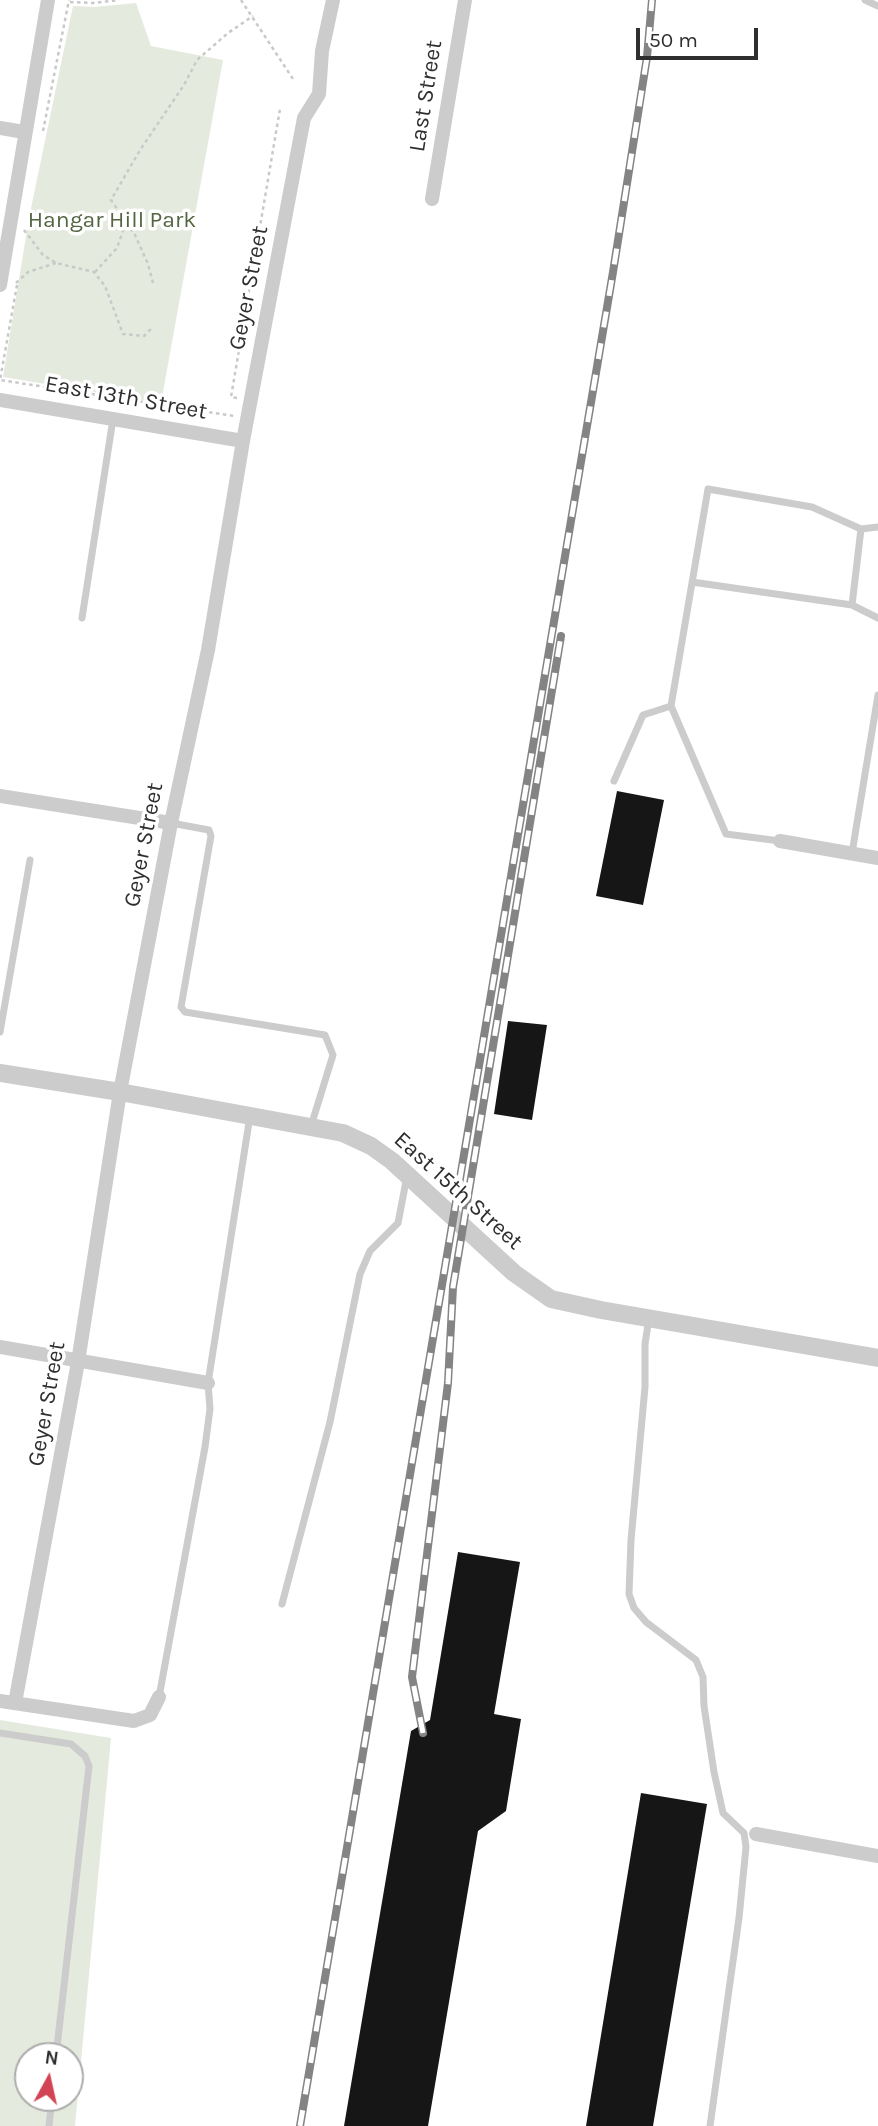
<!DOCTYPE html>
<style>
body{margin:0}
#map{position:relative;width:878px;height:2126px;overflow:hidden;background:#fff;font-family:Karla,sans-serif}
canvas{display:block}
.north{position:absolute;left:14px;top:2042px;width:70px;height:70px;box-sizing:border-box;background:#fff;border:2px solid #acacac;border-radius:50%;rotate:8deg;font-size:19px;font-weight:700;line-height:28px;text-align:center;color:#2f2f2f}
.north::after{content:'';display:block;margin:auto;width:24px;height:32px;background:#d24454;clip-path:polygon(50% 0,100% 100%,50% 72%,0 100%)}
.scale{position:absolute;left:636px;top:28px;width:122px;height:32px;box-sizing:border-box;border:4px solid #2f2f2f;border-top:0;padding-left:9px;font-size:21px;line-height:24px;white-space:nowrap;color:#2f2f2f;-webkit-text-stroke:5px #fff;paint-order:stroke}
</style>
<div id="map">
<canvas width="878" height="2126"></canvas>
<div class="north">N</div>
<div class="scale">50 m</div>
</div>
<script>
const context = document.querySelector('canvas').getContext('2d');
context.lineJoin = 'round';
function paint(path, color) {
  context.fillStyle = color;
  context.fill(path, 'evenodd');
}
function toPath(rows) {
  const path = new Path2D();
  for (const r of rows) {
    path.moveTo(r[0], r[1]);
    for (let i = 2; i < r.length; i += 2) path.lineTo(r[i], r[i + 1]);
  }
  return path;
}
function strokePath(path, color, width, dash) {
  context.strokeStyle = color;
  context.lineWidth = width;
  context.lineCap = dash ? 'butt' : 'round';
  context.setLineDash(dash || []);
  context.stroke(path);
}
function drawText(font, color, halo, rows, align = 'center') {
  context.font = font + ' Karla,sans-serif';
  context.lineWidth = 7;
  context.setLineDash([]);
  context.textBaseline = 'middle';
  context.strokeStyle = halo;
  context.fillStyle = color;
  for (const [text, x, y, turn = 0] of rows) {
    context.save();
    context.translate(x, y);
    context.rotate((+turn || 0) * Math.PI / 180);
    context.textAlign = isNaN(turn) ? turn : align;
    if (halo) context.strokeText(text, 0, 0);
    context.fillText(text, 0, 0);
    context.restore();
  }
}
paint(toPath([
 [136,3,151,46,223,60,161,403,3,377,29,218,73,6,94,7],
 [0,1720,111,1738,75,2126,0,2126],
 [28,2056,70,2056,70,2098,28,2098]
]), '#e5eade');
paint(toPath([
 [617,791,664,800,643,905,596,896],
 [508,1021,547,1025,532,1120,494,1114],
 [458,1552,520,1562,494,1714,521,1719,506,1811,478,1831,428,2126,344,2126,411,1731,430,1720],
 [641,1793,707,1804,653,2126,586,2126]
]), '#161616');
strokePath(toPath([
 [241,0,293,79],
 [70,2,93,3,119,0],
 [43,131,69,0],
 [24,230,43,255,56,263,94,272,105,286,123,334,144,336,151,329],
 [95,272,117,248,126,222],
 [16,283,28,272,56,263],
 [153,283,148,264,135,235,111,200,140,150,184,85,197,60,228,33,253,16],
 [17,285,0,380,234,416],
 [237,398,231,397,280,109]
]), '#c9c9c9', 2.5, [3.5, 3.5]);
strokePath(toPath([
 [865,0,878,6],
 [878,527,861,529,852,605,878,618],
 [692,582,852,605],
 [82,618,113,419],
 [614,781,643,715,671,706],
 [171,823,209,830,211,836,181,1007,185,1012,325,1035,333,1055,311,1126],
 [780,841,726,834,671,706,708,489,812,507,861,529],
 [852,853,878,695],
 [0,1032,30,860],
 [649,1318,645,1344,645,1387,631,1540,629,1594,634,1608,646,1622,696,1660,703,1677,704,1706,714,1772,723,1813,744,1833,746,1847,739,1918,710,2126],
 [282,1604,330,1422,360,1274,370,1251,398,1223,407,1176],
 [159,1697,205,1447,210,1409,208,1383,250,1116],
 [0,1733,71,1744,85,1756,89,1766,56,2056],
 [49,2126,52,2098]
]), '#ccc', 7);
strokePath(toPath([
 [0,128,24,132],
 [432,199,465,0],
 [0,285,48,0],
 [0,400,243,441],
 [0,796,171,823],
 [780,841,878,858],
 [0,1347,208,1383],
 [0,1701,134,1721,150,1715,159,1697],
 [15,1703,78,1362,120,1092,171,823,208,650,243,441,304,118,319,94,322,51,333,0],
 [756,1834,878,1856]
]), '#ccc', 14);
strokePath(toPath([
 [0,1073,120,1092,343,1133,371,1146,392,1161,514,1273,551,1299,601,1310,878,1358]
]), '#ccc', 18);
const rail = toPath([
 [423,1733,412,1677,448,1383,453,1287,561,636],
 [300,2126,613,272,647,57,652,0]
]);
strokePath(rail, '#848484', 8);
strokePath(rail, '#fff', 5, [16]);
drawText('23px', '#2f2f2f', '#fff', [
 ["Last Street",426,96,-81],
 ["Geyer Street",249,288,-79],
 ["East 13th Street",126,398,10],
 ["Geyer Street",144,845,-79],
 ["East 15th Street",458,1191,42],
 ["Geyer Street",47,1404,-80]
]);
drawText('23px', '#536541', '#fff', [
 ["Hangar Hill Park",112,220]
]);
</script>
